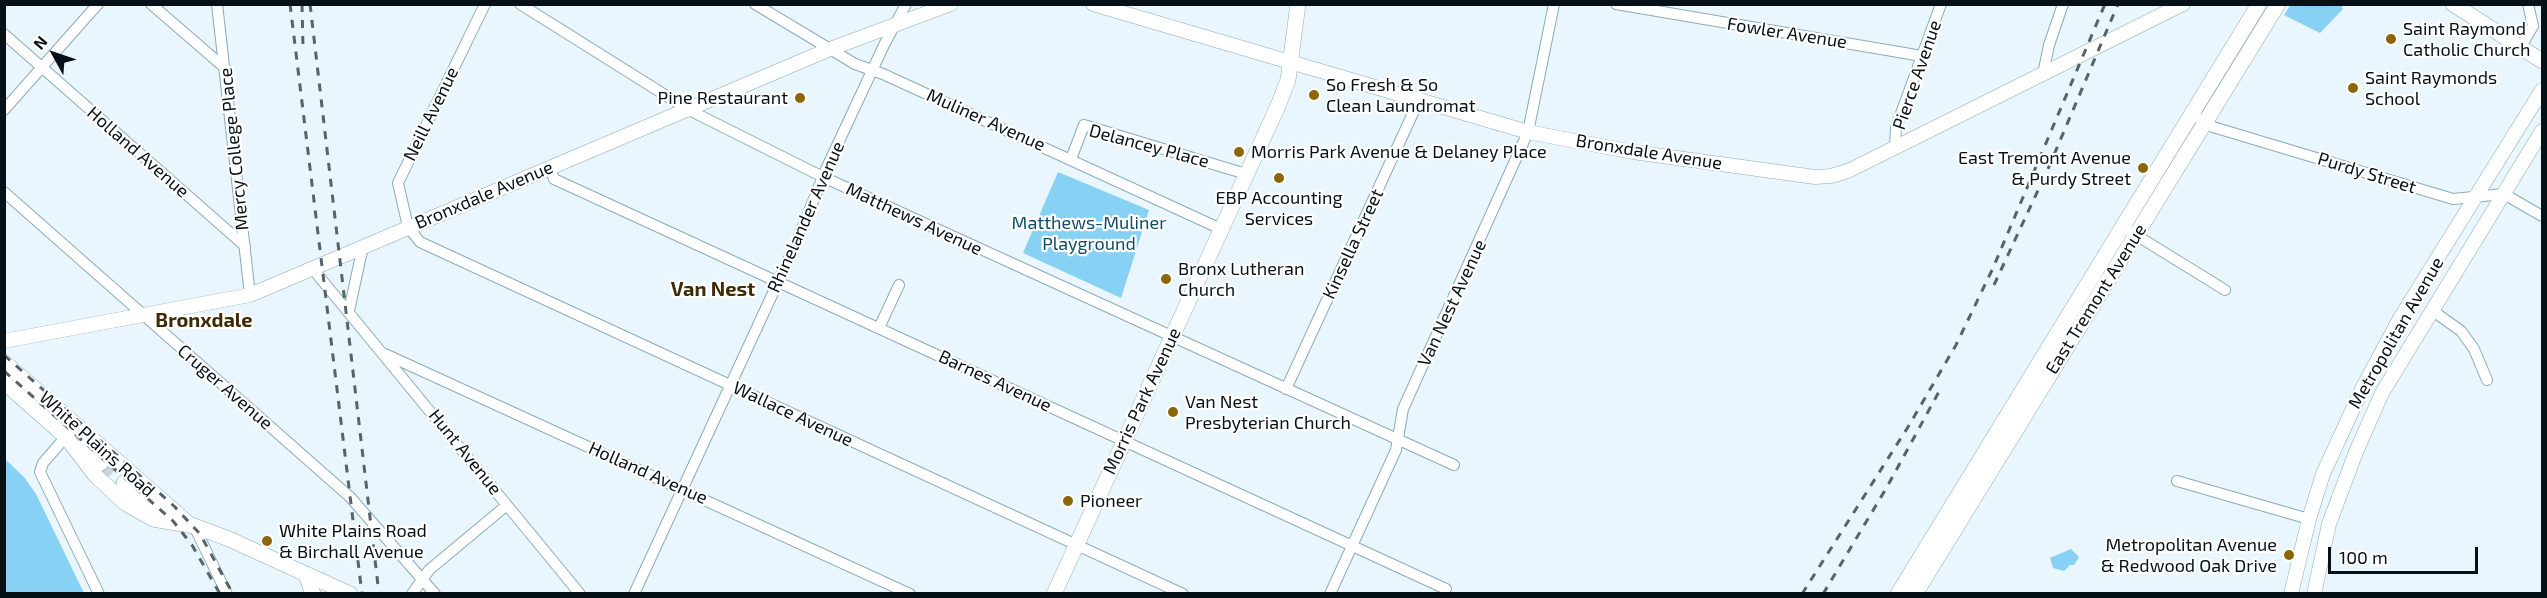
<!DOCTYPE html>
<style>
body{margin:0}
#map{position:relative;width:2547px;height:598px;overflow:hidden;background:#e9f6fd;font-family:"Exo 2",sans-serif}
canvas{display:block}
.frame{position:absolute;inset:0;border:6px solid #061117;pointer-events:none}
.north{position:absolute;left:24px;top:24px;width:60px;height:60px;-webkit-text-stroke:4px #fff;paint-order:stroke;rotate:310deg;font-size:16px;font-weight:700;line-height:24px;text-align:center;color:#061117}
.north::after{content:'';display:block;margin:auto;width:21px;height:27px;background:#061117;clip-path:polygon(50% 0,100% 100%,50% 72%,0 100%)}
.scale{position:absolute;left:2328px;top:547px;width:150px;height:27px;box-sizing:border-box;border:3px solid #061117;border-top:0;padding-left:8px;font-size:18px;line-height:21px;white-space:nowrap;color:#061117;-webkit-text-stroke:4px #fff;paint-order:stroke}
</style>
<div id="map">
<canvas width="2547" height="598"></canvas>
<div class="frame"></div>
<div class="north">N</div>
<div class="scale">100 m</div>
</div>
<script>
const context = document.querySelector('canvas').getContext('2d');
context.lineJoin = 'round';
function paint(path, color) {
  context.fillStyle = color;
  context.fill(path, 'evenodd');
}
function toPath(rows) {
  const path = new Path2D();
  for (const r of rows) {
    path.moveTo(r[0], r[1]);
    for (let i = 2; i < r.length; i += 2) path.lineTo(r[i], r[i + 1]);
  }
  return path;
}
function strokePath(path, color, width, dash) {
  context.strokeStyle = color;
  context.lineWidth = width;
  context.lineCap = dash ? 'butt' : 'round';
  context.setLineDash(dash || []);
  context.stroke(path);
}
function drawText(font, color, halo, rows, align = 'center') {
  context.font = font + ' "Exo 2",sans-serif';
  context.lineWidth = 4.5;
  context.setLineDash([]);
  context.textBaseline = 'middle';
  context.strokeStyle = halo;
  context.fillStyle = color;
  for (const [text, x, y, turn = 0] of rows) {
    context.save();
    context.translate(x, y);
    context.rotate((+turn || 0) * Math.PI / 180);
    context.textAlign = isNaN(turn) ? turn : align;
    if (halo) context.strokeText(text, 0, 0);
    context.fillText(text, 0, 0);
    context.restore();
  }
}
paint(toPath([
 [2291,4,2341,5,2343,9,2320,33,2284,15],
 [1058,172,1149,210,1121,298,1023,253],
 [5,459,24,477,36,494,84,593,5,593],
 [2071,549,2079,557,2074,565,2070,565,2064,571,2053,568,2050,558]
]), '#87d1f5');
strokePath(toPath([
 [101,463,124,483]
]), '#c7d4da', 15, [15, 8]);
const minor = toPath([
 [151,4,225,68],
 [217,4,250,295],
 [485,4,398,183,408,227,420,242,1183,594],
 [520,4,689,110,823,177,1454,465],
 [755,4,855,64,883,74,1221,229],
 [1616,4,1922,56],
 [2528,4,2533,26],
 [4,34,245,246],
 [2520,48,2533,26],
 [2043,74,2049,45,2063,4],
 [4,110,98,4],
 [2200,119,2213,127,2453,199,2504,194,2542,216],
 [1895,147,1896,127,1941,4],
 [1071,159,1084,125,1246,174],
 [550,168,554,179,1446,589],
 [4,192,350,497,435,594],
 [2131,232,2225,290],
 [312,268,580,594],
 [349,311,363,246],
 [2433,311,2461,331,2474,349,2487,380],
 [879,328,899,285],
 [385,354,910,594],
 [1286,389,1419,100],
 [70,432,43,463,40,472,99,594],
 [2177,481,2309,519],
 [194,526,227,594],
 [412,594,429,570,507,505],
 [634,594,796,243,827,167,884,45,906,4],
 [1330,594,1396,450,1403,409,1528,132,1554,4]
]);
const tertiary = toPath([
 [1093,4,1528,132,1633,152,1815,177,1831,176,1848,171,2183,4],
 [4,341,250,295,830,49,951,4],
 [2291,594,2309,519,2323,474,2363,387,2399,320,2542,90],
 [2314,594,2329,524,2356,452,2382,393,2542,131]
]);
const secondary = toPath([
 [2453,4,2542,61],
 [4,362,190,525],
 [4,382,66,437,96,476,125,503,153,519,194,526,229,539,350,594],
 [80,448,101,463],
 [124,483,163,514],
 [306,574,313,594],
 [1054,594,1278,106,1288,80,1298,4],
 [1898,594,2259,4],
 [1915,594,2278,4]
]);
strokePath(minor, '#8babbb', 12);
strokePath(tertiary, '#8babbb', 15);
strokePath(secondary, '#8babbb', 16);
strokePath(minor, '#fff', 10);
strokePath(tertiary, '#fff', 14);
strokePath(secondary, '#fff', 15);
strokePath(toPath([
 [290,4,362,594],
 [302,4,303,47],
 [310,4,379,594],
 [1994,285,2048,169,2118,4],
 [4,355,174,506,200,534,233,594],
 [4,371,173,521,192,545,220,594],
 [1802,594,1908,427,1956,345,1993,268,2105,4],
 [1823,594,1887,487,1941,388]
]), '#57636a', 3, [8, 8]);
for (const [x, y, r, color] of [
 [2391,39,6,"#8c6506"],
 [2353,88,6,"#8c6506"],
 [1314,95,6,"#8c6506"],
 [800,98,6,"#8c6506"],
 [1239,152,6,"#8c6506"],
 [2143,168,6,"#8c6506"],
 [1279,178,6,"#8c6506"],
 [1166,279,6,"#8c6506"],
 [1173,412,6,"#8c6506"],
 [1068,501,6,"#8c6506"],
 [267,541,6,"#8c6506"],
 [2289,555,6,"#8c6506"]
]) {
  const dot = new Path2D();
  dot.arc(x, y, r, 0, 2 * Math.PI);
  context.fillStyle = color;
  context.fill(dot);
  strokePath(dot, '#fff', 2);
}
drawText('18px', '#061117', '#fff', [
 ["Saint Raymond",2403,29],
 ["Catholic Church",2403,50],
 ["Saint Raymonds",2365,78],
 ["School",2365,99],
 ["So Fresh & So",1326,85],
 ["Clean Laundromat",1326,106],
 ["Pine Restaurant",788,98,"right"],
 ["Morris Park Avenue & Delaney Place",1251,152],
 ["East Tremont Avenue",2131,158,"right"],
 ["& Purdy Street",2131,179,"right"],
 ["EBP Accounting",1279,198,"center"],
 ["Services",1279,219,"center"],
 ["Bronx Lutheran",1178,269],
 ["Church",1178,290],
 ["Van Nest",1185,402],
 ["Presbyterian Church",1185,423],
 ["Pioneer",1080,501],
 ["White Plains Road",279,531],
 ["& Birchall Avenue",279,552],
 ["Metropolitan Avenue",2277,545,"right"],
 ["& Redwood Oak Drive",2277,566,"right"]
], 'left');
drawText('18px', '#061117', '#fff', [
 ["Fowler Avenue",1787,33,9],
 ["Pierce Avenue",1917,75,-71],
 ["Neill Avenue",431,114,-64],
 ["Muliner Avenue",986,120,24],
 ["Delancey Place",1149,146,15],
 ["Mercy College Place",234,149,-96],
 ["Holland Avenue",138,152,41],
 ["Bronxdale Avenue",1649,152,9],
 ["Purdy Street",2367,173,17],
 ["Bronxdale Avenue",484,195,-23],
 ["Rhinelander Avenue",806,217,-66],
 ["Matthews Avenue",914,219,25],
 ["Kinsella Street",1353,244,-65],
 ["East Tremont Avenue",2096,299,-58],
 ["Van Nest Avenue",1452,303,-65],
 ["Metropolitan Avenue",2396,333,-60],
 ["Barnes Avenue",995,381,25],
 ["Cruger Avenue",225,387,41],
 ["Morris Park Avenue",1142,401,-65],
 ["Wallace Avenue",793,414,25],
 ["White Plains Road",97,444,42],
 ["Hunt Avenue",465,452,51],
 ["Holland Avenue",648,473,24]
]);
drawText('18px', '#104c65', '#fff', [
 ["Matthews-Muliner",1089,223],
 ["Playground",1089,244]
]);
drawText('bold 20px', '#3e2b03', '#fff', [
 ["Van Nest",713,289],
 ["Bronxdale",204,320]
]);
</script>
